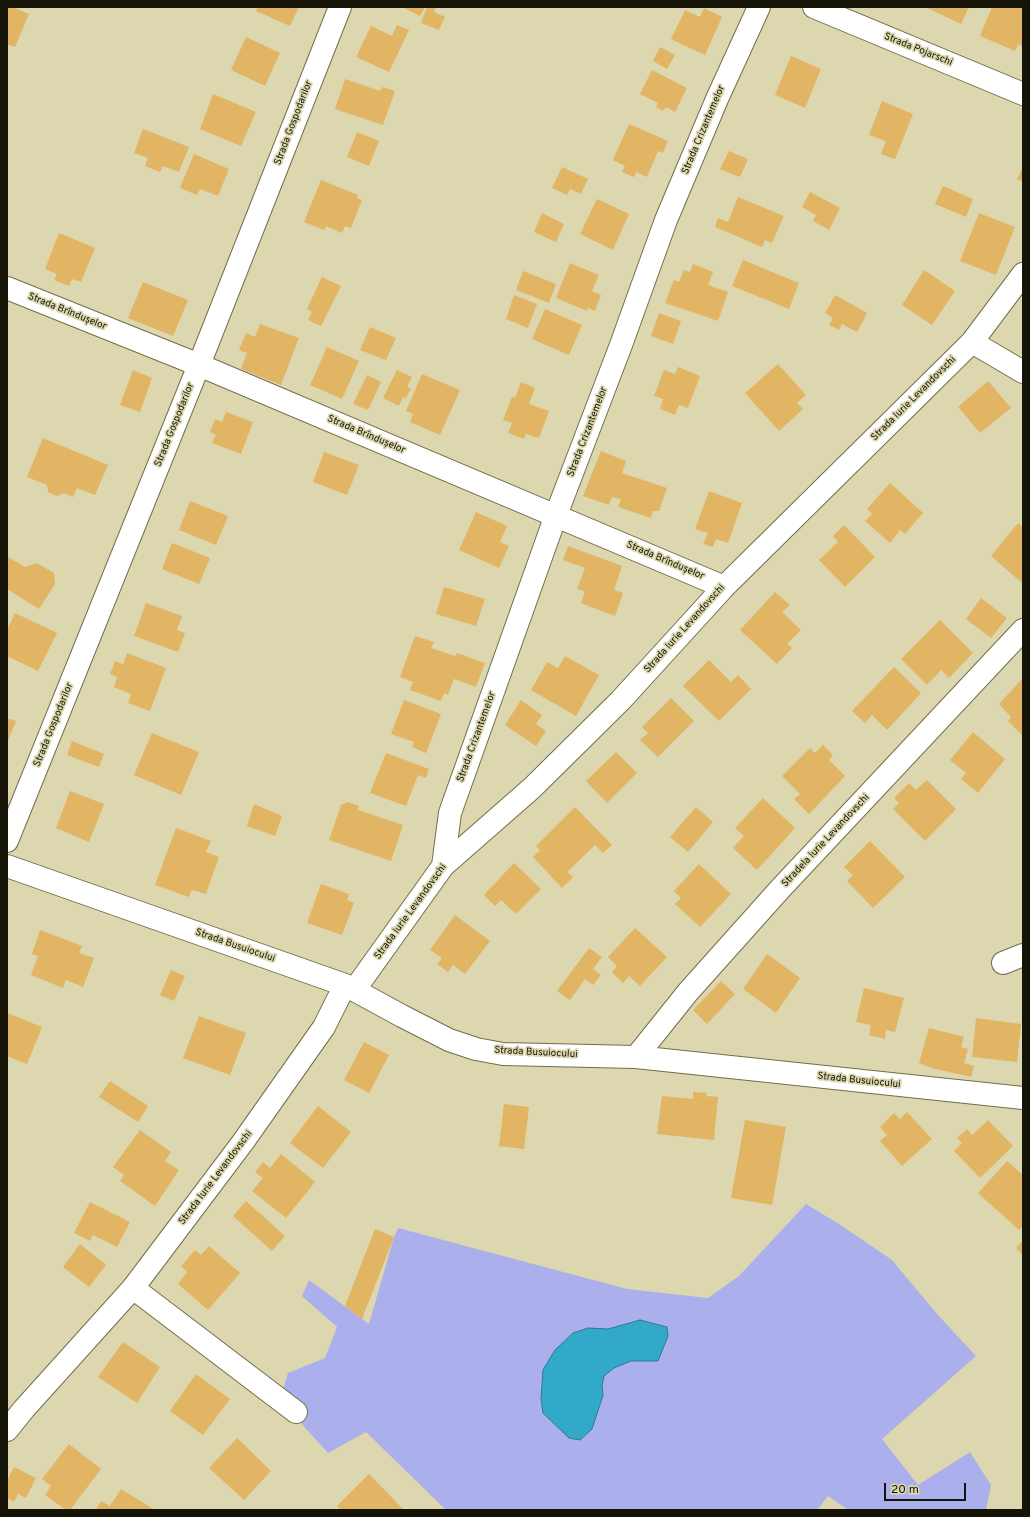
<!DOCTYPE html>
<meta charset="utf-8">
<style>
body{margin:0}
#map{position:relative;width:1030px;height:1517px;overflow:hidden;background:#dcd7ae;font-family:Overpass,sans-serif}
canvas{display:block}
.frame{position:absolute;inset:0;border:8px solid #161406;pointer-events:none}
.scale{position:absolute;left:884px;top:1483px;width:82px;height:18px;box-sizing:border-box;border:2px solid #161406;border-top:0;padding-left:5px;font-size:12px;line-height:14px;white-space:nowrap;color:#161406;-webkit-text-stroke:3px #dcd7ae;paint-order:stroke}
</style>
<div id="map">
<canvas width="1030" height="1517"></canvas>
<div class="frame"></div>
<div class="scale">20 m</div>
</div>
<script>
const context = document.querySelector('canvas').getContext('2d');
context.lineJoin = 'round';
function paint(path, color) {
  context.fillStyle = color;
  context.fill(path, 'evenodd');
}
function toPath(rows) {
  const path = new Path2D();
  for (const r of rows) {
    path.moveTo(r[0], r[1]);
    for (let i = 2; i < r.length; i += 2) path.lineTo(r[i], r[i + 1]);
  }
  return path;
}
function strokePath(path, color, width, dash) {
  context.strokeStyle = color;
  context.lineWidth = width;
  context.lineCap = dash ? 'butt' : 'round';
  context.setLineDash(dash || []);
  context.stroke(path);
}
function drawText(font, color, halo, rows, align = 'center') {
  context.font = font + ' Overpass,sans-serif';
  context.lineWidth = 3.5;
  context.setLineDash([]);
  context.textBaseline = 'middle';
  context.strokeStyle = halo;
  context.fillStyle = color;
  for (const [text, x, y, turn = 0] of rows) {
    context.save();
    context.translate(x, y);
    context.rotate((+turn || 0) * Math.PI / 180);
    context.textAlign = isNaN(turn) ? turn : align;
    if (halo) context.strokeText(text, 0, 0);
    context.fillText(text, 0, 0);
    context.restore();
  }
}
paint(toPath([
 [806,1204,839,1224,892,1260,937,1314,976,1356,882,1439,918,1485,970,1452,991,1485,986,1510,848,1510,828,1496,817,1510,446,1510,366,1432,328,1453,280,1400,288,1373,325,1358,337,1327,302,1296,309,1280,369,1324,394,1237,398,1228,627,1289,708,1298,739,1276]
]), '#abafeb');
const water = toPath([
 [640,1320,667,1327,668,1336,658,1361,631,1361,614,1368,604,1376,602,1386,603,1395,592,1429,580,1440,569,1438,543,1413,541,1399,543,1370,555,1350,573,1333,588,1328,608,1329,640,1320]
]);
paint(water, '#33a9ca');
strokePath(water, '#2a7c8f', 1);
paint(toPath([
 [7,7,12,7,29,14,15,47,7,44],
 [258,7,299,7,290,26,256,11],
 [402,7,425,7,420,16],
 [427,7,436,7,434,12,445,17,439,30,421,23],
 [925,7,969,7,961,24],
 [992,7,1023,7,1023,43,1022,46,1018,44,1015,51,980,36],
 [704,8,722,17,705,55,671,39,685,10,700,17],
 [397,25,409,30,389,72,356,57,371,26,392,36],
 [246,37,280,53,265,86,231,70],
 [660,47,675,55,667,69,653,61],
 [791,56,821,69,805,108,775,95],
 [652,70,687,88,675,112,666,107,663,111,656,107,658,103,640,94],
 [345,79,380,91,382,87,395,91,383,125,335,109],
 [213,94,256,112,241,146,200,129],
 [882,101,913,114,895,159,881,154,886,141,869,135],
 [629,124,668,141,663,153,658,151,647,177,636,172,634,177,622,172,625,166,613,160],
 [143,129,189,147,179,172,163,166,160,172,145,166,148,158,134,153],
 [357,132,379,141,369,166,347,157],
 [729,151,748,159,740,177,720,169],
 [194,154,229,169,218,196,200,189,197,195,180,188],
 [562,167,588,179,581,194,570,189,567,195,552,188],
 [1023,167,1023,182,1017,179],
 [321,180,358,195,357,198,362,200,351,228,345,226,342,233,326,226,324,230,304,222],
 [943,186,973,199,966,217,935,204],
 [810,192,840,208,829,230,813,221,816,215,802,207],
 [738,197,784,216,772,243,765,240,762,247,715,227,718,218,728,222],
 [597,199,629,214,613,250,580,234],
 [542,213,564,224,556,242,534,232],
 [979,213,1015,227,996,275,960,261],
 [59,233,95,248,81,282,72,279,69,286,54,280,57,274,45,269],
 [743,260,799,283,789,309,732,286],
 [570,263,599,275,592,291,601,295,595,311,588,308,587,311,556,298],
 [693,264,713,272,708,285,728,292,718,321,665,303,674,280,679,282,684,270,690,272],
 [924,270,955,291,932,325,902,305],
 [523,271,556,284,549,303,516,290],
 [322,277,341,286,321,326,308,320,312,312,307,309],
 [143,282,188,300,173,336,128,318],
 [514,295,537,304,528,328,506,319],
 [835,295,867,313,857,332,842,324,839,330,829,325,833,318,825,313],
 [545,309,582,325,569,355,532,339],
 [659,313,681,321,673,344,651,336],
 [260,324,299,338,281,385,241,369,247,353,239,350,246,333,255,337],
 [370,327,396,338,386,360,360,350],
 [327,347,359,361,342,399,310,385],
 [778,364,806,395,797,403,803,409,779,431,745,393],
 [678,367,700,376,688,408,679,405,675,415,660,409,663,399,654,396,664,370,675,374],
 [133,370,152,378,140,412,120,405],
 [397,370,412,377,407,387,411,389,405,399,403,397,399,406,383,398],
 [422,374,460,390,440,435,410,422,413,414,406,411],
 [367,375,381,382,368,410,353,404],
 [988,381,1011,408,980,433,958,407],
 [521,382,535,388,529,404,549,411,539,438,526,434,524,439,508,433,512,423,503,420,512,397,515,398],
 [226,412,253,422,241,454,212,443,216,435,210,432,215,419,222,422],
 [43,438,108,465,95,495,77,488,73,497,64,493,57,496,48,492,47,485,27,477],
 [601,451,626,461,622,473,667,488,659,511,653,511,651,518,618,507,621,499,612,497,609,505,583,496],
 [324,452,359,465,347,495,313,482],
 [890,483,923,513,905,534,900,530,890,543,865,521,872,514,867,509],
 [709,491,742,503,728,543,716,539,713,547,703,544,708,533,695,529],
 [190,501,228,516,216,545,179,530],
 [476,512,507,526,500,542,509,546,499,568,459,550],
 [1018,523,1023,527,1023,580,1021,582,991,556],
 [844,525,875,557,845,587,819,560,838,542,833,536],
 [172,543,210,558,199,584,162,569],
 [568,546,622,566,614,590,623,593,615,616,581,603,585,591,577,589,585,568,563,560],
 [8,557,25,567,37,563,54,573,55,584,39,609,7,589],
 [444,587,485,599,476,626,436,614],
 [775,592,790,605,782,612,801,630,787,644,792,648,777,664,740,630],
 [981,598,1007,618,991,638,966,619],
 [146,603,182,616,177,630,185,633,178,652,134,636],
 [15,613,57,633,38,671,7,656,7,630],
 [940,620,973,653,949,678,941,670,927,685,901,659],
 [415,636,434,642,431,648,455,656,457,653,485,663,476,687,454,679,448,695,444,693,441,701,410,690,413,682,400,677],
 [127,653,166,668,150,711,128,703,131,694,114,687,117,677,110,674,115,661,123,664],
 [565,656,599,675,576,716,531,690,547,662,558,668],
 [709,660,731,682,738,675,751,689,719,721,683,686],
 [894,667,921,693,887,730,872,715,865,723,852,711],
 [1023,678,1023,736,1008,721,1011,717,999,704],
 [671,698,694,721,658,757,640,740,648,733,642,727],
 [404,700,441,714,426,753,412,747,414,742,391,734],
 [521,700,542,715,536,724,546,731,536,746,505,725],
 [7,718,16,721,7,743],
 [973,732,1005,759,978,793,961,779,966,773,950,760],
 [152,733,199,752,181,795,134,775],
 [72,741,104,754,99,767,67,755],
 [823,745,833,755,829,760,845,776,809,814,794,799,800,794,782,776,810,748,815,753],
 [616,752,637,773,607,803,586,781],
 [386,753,429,769,426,778,418,775,406,806,370,793],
 [927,780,956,809,925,841,893,809,899,803,894,798,909,783,916,790],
 [70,791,104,804,89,842,56,828],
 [763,798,795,828,757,870,733,848,744,836,735,828],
 [347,802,359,806,358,810,403,825,391,861,329,840,341,805],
 [254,804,282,816,275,836,247,826],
 [575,807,612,845,603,853,595,845,567,872,573,877,562,888,533,857,540,850,536,846],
 [696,807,713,822,688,852,670,837],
 [176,828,211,841,206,852,219,857,206,894,192,890,189,897,155,885],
 [870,841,905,877,873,908,847,881,853,875,844,867],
 [514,863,541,889,516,914,501,900,495,906,484,895],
 [699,864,731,894,700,927,675,904,681,898,674,891],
 [321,884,349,894,347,900,354,903,342,935,307,923],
 [455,915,490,941,465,974,453,965,448,972,437,964,442,958,430,950],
 [635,928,667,957,640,986,629,976,623,983,612,972,617,966,608,957],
 [40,930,82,946,79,953,94,958,83,987,66,980,63,988,31,975,38,956,32,954],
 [589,948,602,957,593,969,601,975,593,985,585,979,570,1000,557,991],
 [767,954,800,978,776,1013,743,989],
 [171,970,185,976,174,1001,160,995],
 [721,981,735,994,707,1024,693,1010],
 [864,988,904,998,895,1032,886,1030,885,1039,869,1035,871,1025,856,1022],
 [7,1013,42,1027,27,1064,7,1056],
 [199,1016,246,1033,230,1075,183,1058],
 [976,1018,1021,1024,1017,1062,972,1057],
 [929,1028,964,1037,961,1047,968,1049,964,1063,974,1066,971,1077,932,1068,919,1063],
 [364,1042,389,1055,369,1093,344,1080],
 [110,1081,148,1106,138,1122,99,1097],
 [693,1092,707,1093,706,1096,718,1097,714,1140,657,1134,662,1096,693,1099],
 [504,1104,529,1107,524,1149,499,1146],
 [318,1106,351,1132,323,1168,290,1143],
 [907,1112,932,1139,902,1166,880,1141,887,1135,880,1127,894,1113,900,1119],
 [745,1120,786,1127,772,1205,731,1198],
 [988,1120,1013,1146,980,1178,954,1151,962,1143,957,1138,967,1129,972,1135],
 [140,1130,171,1152,165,1161,179,1170,155,1206,120,1181,124,1175,113,1167],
 [281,1154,315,1182,286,1218,252,1191,263,1178,255,1172,263,1162,270,1168],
 [1007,1161,1023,1175,1023,1226,1019,1230,978,1193],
 [246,1201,285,1236,272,1251,233,1216],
 [90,1202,130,1222,117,1247,93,1235,90,1241,74,1233],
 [375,1229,394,1237,362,1319,345,1306],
 [1023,1240,1023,1255,1016,1248],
 [80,1244,106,1265,89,1287,63,1267],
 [209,1246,240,1273,208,1310,178,1284,187,1272,181,1266,195,1250,201,1255],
 [123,1342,160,1367,137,1403,98,1377],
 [196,1374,230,1399,203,1435,170,1411],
 [237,1438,271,1471,244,1500,209,1468],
 [69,1444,101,1469,70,1510,66,1510,45,1495,51,1486,42,1479],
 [14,1467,36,1478,26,1498,18,1494,14,1502,7,1498,7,1481],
 [369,1474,404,1510,340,1510,337,1506],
 [121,1489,155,1510,96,1510,101,1501,110,1506]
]), '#e1b564');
const minor = toPath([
 [814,7,1023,94],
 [7,288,199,365,724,587],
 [972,342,1023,372],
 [7,841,199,365,340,7],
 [7,866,345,985,402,1016,449,1040,476,1049,503,1054,636,1057,1023,1098],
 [443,866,450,813,556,515,621,345,666,220,717,99,759,7],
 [1003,963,1023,955],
 [355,989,443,866,532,788,621,700,724,587,972,342,1023,274],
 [636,1057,688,992,781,888,1023,630],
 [133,1288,296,1412],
 [7,1430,24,1409,133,1288,243,1142,324,1027,345,985]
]);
strokePath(minor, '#736e48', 24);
strokePath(minor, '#fff', 22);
drawText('10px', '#161406', '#dcd7ae', [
 ["Strada Pojarschi",918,50,22],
 ["Strada Gospodarilor",294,123,-69],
 ["Strada Crizantemelor",704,130,-67],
 ["Strada Brîndușelor",67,312,22],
 ["Strada Iurie Levandovschi",914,399,-45],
 ["Strada Gospodarilor",175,425,-68],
 ["Strada Crizantemelor",588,432,-69],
 ["Strada Brîndușelor",366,435,23],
 ["Strada Brîndușelor",665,561,23],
 ["Strada Iurie Levandovschi",685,629,-48],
 ["Strada Gospodarilor",54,725,-68],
 ["Strada Crizantemelor",477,737,-70],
 ["Stradela Iurie Levandovschi",826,841,-47],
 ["Strada Iurie Levandovschi",411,912,-54],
 ["Strada Busuiocului",235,946,19],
 ["Strada Busuiocului",536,1053,3],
 ["Strada Busuiocului",859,1081,6],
 ["Strada Iurie Levandovschi",216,1178,-53]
]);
</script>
